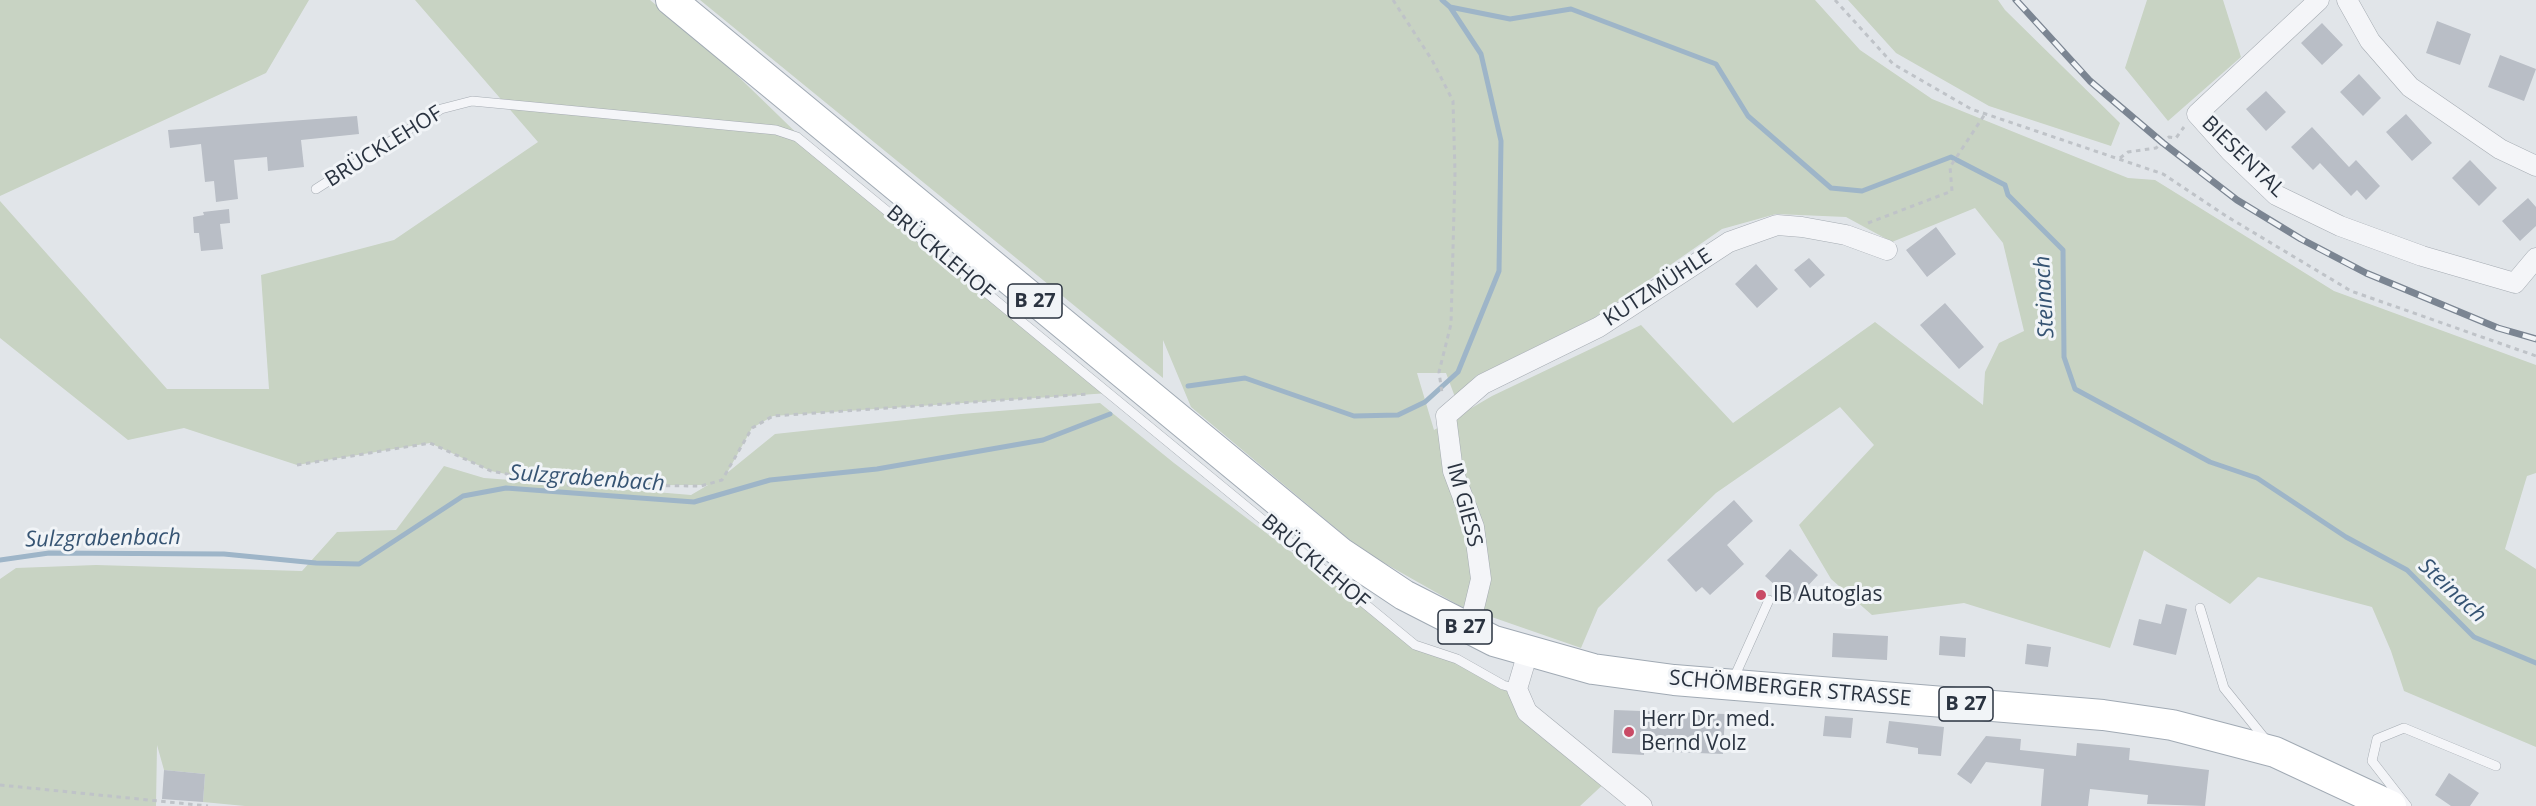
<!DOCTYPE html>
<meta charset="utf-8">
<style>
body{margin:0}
canvas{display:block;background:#e1e5e9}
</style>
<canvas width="2536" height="806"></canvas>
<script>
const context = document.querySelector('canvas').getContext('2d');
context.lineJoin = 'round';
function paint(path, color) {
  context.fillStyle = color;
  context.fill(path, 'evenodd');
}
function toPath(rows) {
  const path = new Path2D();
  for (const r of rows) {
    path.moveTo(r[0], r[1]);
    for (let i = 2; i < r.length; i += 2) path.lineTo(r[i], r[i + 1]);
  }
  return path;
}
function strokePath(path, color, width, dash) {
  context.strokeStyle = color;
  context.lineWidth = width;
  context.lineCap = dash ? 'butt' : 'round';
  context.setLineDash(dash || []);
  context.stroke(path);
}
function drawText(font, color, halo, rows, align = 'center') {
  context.font = font + ' "Open Sans",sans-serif';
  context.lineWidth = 6;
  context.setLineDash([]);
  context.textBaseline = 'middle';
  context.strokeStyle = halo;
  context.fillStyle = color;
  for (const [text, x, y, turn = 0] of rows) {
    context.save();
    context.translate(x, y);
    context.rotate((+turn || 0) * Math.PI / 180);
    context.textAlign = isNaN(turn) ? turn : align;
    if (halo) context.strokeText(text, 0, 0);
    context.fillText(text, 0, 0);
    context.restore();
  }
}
paint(toPath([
 [0,0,309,0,266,73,0,196],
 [415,0,650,0,713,52,812,148,1109,393,773,416,752,428,727,473,775,434,961,414,1100,403,1174,463,1414,645,1517,689,1609,779,1580,806,245,806,203,802,205,774,164,770,157,745,156,806,0,806,0,579,16,568,96,565,302,571,337,532,396,530,444,466,484,478,551,483,491,471,430,443,297,465,184,428,128,440,0,338,0,201,167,389,269,389,261,275,394,240,538,142],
 [681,485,708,485,691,495,584,486],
 [700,0,1815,0,1860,50,1932,99,2128,178,2155,180,2334,291,2536,365,2536,473,2527,476,2505,549,2536,569,2536,747,2404,691,2391,651,2372,607,2258,577,2230,604,2144,550,2110,648,1964,603,1872,615,1831,579,1799,525,1874,445,1840,407,1716,493,1598,608,1581,648,1460,606,1363,551,1191,407,1163,340,1163,378],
 [1975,208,2003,243,2024,331,1999,343,1985,372,1983,405,1875,322,1733,423,1641,325,1492,396,1434,430,1417,373,1446,373,1455,397,1476,376,1594,318,1722,229,1776,214,1846,217,1892,242],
 [1848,0,1998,0,2005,10,2120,123,2111,146,1989,106,1896,53],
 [2147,0,2223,0,2241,57,2168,121,2125,68]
]), '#c8d3c3');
strokePath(toPath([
 [1442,0,1450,7,1510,19,1571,9,1716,64,1748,116,1831,188,1862,191,1951,157,2005,185,2008,195,2063,250,2064,357,2075,389,2210,462,2257,478,2346,537,2407,570,2474,637,2536,663],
 [1188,386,1245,378,1354,416,1398,415,1425,402,1458,372,1499,271,1501,141,1481,54,1450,7],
 [0,560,49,553,224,554,316,563,359,564,463,496,506,488,694,502,770,480,877,469,1043,440,1110,414]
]), '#9eb5c8', 5);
paint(toPath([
 [2437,21,2471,34,2460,65,2426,53],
 [2322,23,2343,45,2322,65,2301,43],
 [2500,55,2536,69,2524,101,2488,87],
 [2359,74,2381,98,2363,116,2340,92],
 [2266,91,2286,112,2266,131,2246,109],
 [2406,114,2432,143,2412,161,2386,132],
 [357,116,359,134,301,140,304,167,268,171,267,157,234,160,238,199,216,202,214,181,205,182,201,144,170,148,168,130],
 [2312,127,2349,167,2356,160,2380,186,2366,200,2357,190,2351,196,2320,163,2313,170,2291,147],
 [2470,160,2497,188,2479,206,2452,178],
 [2528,198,2536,207,2536,226,2520,241,2502,221],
 [229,209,230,223,220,224,223,249,201,251,199,233,194,233,193,217,204,215,203,212],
 [1936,227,1956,254,1927,277,1906,250],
 [1809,258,1825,275,1810,288,1794,270],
 [1756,264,1778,289,1757,308,1735,284],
 [1945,303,1984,347,1959,369,1920,325],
 [1734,500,1753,521,1727,545,1744,564,1710,595,1702,587,1696,592,1667,560],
 [1790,549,1818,575,1793,602,1765,576],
 [2166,604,2187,609,2176,655,2133,645,2139,619,2161,624],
 [1833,633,1888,636,1887,660,1832,657],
 [1940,636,1966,638,1965,657,1939,655],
 [2027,644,2051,647,2048,667,2025,664],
 [1614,710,1725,714,1723,754,1644,751,1644,755,1612,753],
 [1825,716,1853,718,1851,738,1823,736],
 [1889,721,1944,727,1941,756,1918,754,1918,748,1886,743],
 [1986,736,2021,739,2020,750,2076,756,2077,743,2130,748,2129,760,2209,770,2205,806,2147,804,2148,795,2090,789,2088,806,2041,806,2044,769,1986,762,1971,784,1957,774],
 [164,770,205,774,203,802,162,799],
 [2449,773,2479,793,2470,806,2451,806,2435,795]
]), '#b9bec6');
const lane = toPath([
 [316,189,441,109,472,101,776,130,797,137,1415,645,1457,659,1503,685,1517,689],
 [2200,608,2224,688,2266,740],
 [1733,680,1769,600],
 [2407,806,2372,761,2377,739,2404,728,2496,766]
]);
const street = toPath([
 [2319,0,2197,114,2231,152,2276,195,2340,226,2422,256,2515,283,2536,258],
 [2347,0,2370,41,2410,87,2500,149,2536,166],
 [1469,629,1481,579,1474,527,1453,471,1446,416,1483,384,1599,327,1729,242,1777,225,1802,227,1846,235,1887,250],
 [1528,652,1517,689,1527,712,1642,806]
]);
const primary = toPath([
 [671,0,1341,553,1404,595,1494,641,1593,669,1674,680,2103,715,2172,725,2275,752,2391,806]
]);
strokePath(lane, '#a6acb3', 10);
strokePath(street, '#a6acb3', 21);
strokePath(primary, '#a1aab4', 32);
strokePath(toPath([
 [1393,0,1432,60,1453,101,1455,173,1451,324,1439,372,1442,393],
 [1835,0,1893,64,1971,109,2163,174,2226,216,2351,291,2536,356],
 [2120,158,2128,152,2156,148,2169,137,2176,138,2184,127],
 [1868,223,1952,191,1950,167,1985,114],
 [297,465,430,443,491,471,564,485,701,486,722,480,752,428,773,416,1089,394],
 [0,785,208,806]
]), '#bfc3c8', 3, [4.5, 4.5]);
strokePath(lane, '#f4f5f8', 9);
strokePath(street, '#f4f5f8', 20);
strokePath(primary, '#fff', 30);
const rail = toPath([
 [2016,0,2090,81,2163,143,2237,200,2301,239,2366,273,2498,328,2536,339]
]);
strokePath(rail, '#7b8592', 7);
strokePath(rail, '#f1f4f7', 4.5, [14]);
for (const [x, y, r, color] of [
 [1761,595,6,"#c94b66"],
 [1629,732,6,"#c94b66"]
]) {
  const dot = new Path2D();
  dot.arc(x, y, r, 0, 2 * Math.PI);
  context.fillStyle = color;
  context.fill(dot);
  strokePath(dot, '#f1f4f7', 2);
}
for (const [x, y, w] of [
 [1035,301,54],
 [1465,627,54],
 [1966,704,54]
]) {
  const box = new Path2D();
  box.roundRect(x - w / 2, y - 17, w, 34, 4.5);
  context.fillStyle = '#f1f4f7';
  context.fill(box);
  strokePath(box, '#2a3340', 1.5);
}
drawText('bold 20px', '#2a3340', null, [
 ["B 27",1035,301],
 ["B 27",1465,627],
 ["B 27",1966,704]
]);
drawText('21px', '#2a3340', '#f1f4f7', [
 ["BRÜCKLEHOF",384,147,-32],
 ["BIESENTAL",2243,157,44],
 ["BRÜCKLEHOF",940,253,40],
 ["KUTZMÜHLE",1658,288,-33],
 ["IM GIESS",1464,505,75],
 ["BRÜCKLEHOF",1315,562,40],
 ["SCHÖMBERGER STRASSE",1790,689,5]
]);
drawText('21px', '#2a3340', '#f1f4f7', [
 ["IB Autoglas",1773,595],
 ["Herr Dr. med.",1641,720],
 ["Bernd Volz",1641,744]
], 'left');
drawText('italic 22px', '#365473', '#f1f4f7', [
 ["Steinach",2045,297,-93],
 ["Sulzgrabenbach",587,479,4],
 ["Sulzgrabenbach",103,539,-1],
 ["Steinach",2452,591,43]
]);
</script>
